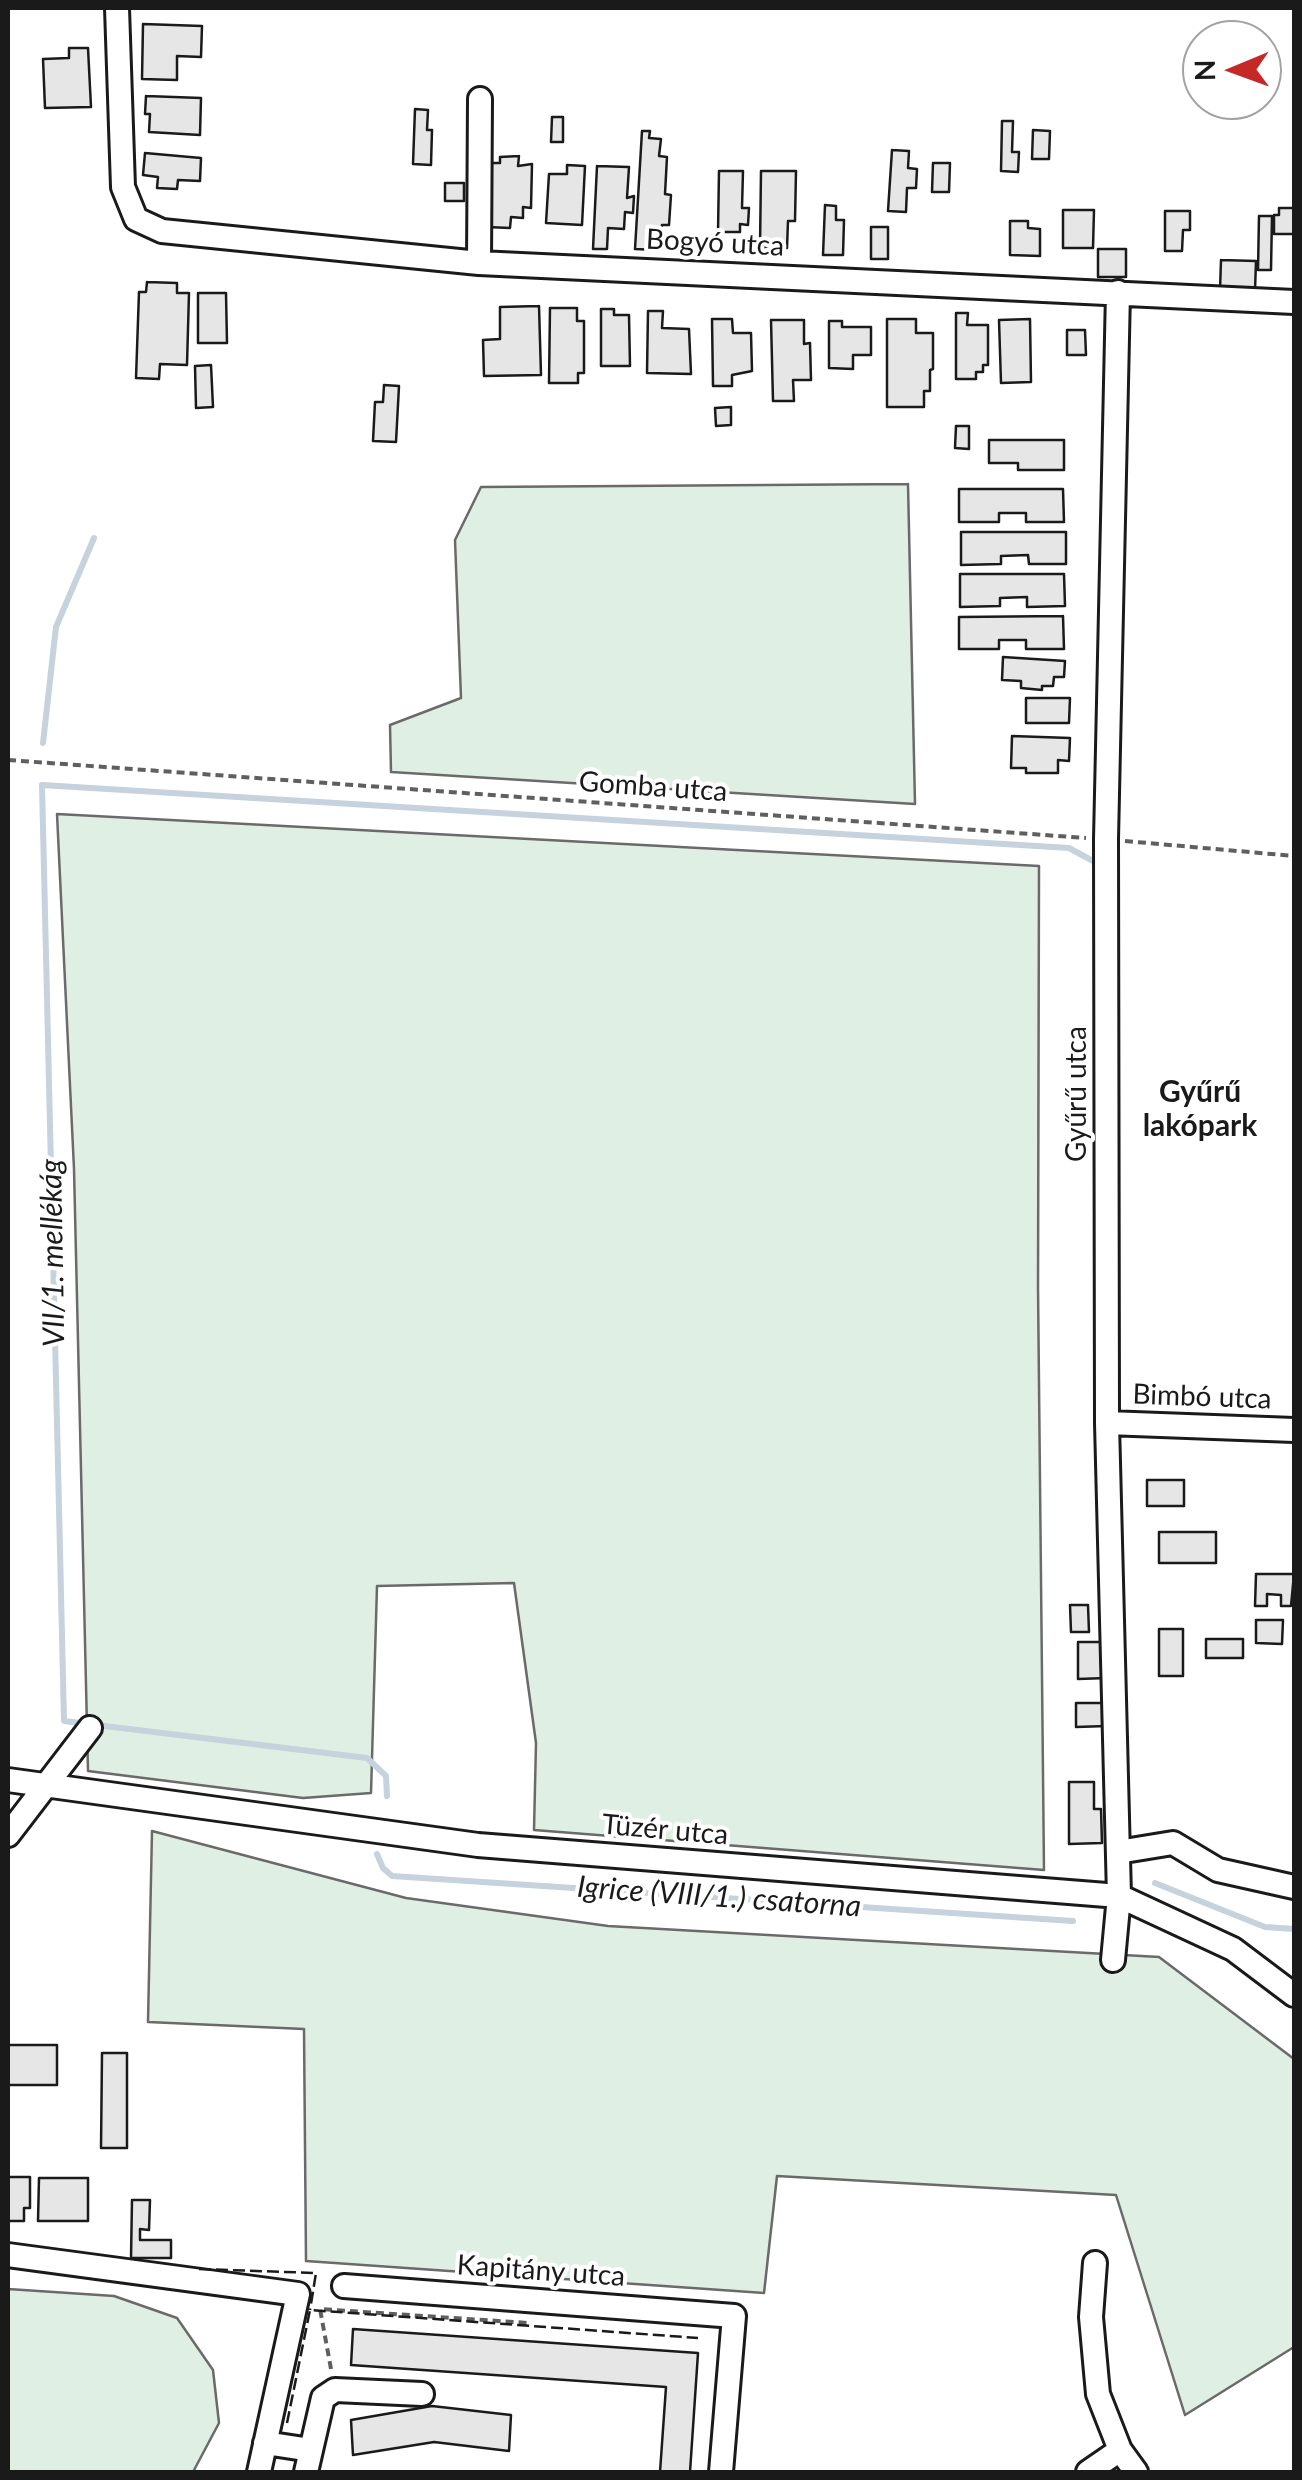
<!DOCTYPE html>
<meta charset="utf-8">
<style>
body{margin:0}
#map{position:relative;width:1302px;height:2480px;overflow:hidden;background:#fff;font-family:Lato,sans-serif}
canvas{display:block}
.frame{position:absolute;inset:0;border:10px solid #1a1a1a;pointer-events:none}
.north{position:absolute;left:1182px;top:20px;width:100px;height:100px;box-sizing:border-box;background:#fff;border:2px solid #a3a3a3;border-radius:50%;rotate:269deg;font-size:28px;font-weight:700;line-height:40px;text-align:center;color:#1a1a1a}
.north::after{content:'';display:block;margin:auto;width:35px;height:45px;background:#c62828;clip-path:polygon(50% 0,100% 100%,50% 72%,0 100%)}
</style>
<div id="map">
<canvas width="1302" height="2480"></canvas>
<div class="frame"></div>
<div class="north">N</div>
</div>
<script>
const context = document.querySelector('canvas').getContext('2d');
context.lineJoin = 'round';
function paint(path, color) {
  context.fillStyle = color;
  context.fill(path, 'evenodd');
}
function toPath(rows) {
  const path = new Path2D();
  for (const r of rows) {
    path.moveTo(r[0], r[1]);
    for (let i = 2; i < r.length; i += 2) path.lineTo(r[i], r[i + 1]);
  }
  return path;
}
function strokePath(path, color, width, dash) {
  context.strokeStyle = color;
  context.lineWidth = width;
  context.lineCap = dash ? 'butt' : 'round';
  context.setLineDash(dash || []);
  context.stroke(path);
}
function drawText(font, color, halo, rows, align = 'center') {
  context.font = font + ' Lato,sans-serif';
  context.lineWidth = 8;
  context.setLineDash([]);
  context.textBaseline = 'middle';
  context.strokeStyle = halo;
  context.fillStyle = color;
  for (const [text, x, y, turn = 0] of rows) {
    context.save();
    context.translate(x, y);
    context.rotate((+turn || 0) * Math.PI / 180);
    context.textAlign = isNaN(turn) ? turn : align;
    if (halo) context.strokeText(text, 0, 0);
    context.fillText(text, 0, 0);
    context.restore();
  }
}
const green = toPath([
 [908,484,915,804,391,772,390,725,461,698,455,540,481,487,908,484],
 [57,814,1039,866,1038,1287,1044,1870,534,1830,536,1743,514,1583,377,1586,371,1793,303,1798,88,1771,74,1169,57,814],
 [152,1831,406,1898,608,1926,1159,1957,1294,2059,1294,2347,1185,2415,1116,2195,777,2176,764,2293,306,2261,304,2029,148,2022,152,1831],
 [8,2289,114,2296,177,2318,213,2370,219,2423,193,2472,8,2472,8,2289]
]);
paint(green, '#e0efe3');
strokePath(green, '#6a6a6a', 2.5);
strokePath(toPath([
 [43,743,56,627,94,538],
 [387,1796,386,1776,367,1758,64,1721,42,785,1069,848,1093,861],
 [377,1854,383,1868,392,1876,1073,1921],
 [1155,1883,1265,1927,1294,1929]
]), '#c6d2dc', 6);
const building = toPath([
 [143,24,202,26,201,57,177,56,177,80,142,79,143,24],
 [69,48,88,48,91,107,45,108,43,59,69,58,69,48],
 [146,96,201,98,200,135,149,132,150,114,145,114,146,96],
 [415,109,428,110,427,130,432,130,431,165,413,164,415,109],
 [552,117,563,117,563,142,551,142,552,117],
 [1002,121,1013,121,1012,152,1019,152,1018,172,1001,171,1002,121],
 [1033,130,1050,131,1049,159,1032,159,1033,130],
 [642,131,650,131,649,138,661,139,659,156,667,157,665,194,671,195,669,225,662,225,657,250,635,249,642,131],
 [892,150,909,151,908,168,917,169,916,188,907,188,906,212,888,211,892,150],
 [145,153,201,158,200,181,178,180,177,189,157,188,158,177,143,175,145,153],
 [519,156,518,166,532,164,531,208,523,207,523,218,511,217,510,228,487,227,489,163,500,163,500,157,519,156],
 [933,163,950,163,949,192,932,192,933,163],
 [567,165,585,166,582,225,546,223,549,174,567,174,567,165],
 [597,166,629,167,627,198,634,196,633,213,625,212,624,229,608,228,607,249,593,249,597,166],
 [719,171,743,171,742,208,749,208,748,225,740,224,740,232,718,232,719,171],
 [761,171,796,171,795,221,788,221,787,248,760,247,761,171],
 [445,183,464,183,464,201,445,201,445,183],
 [825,205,836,206,836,220,844,220,843,255,823,255,825,205],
 [1279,208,1294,208,1294,234,1274,234,1274,215,1279,215,1279,208],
 [1063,210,1094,210,1093,248,1063,248,1063,210],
 [1165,211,1190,211,1190,230,1183,230,1182,251,1165,251,1165,211],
 [1259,216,1272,216,1271,270,1258,270,1259,216],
 [1010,221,1028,221,1028,228,1040,229,1040,256,1010,255,1010,221],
 [871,227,888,227,888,259,871,259,871,227],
 [1098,249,1126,249,1126,277,1098,277,1098,249],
 [1221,260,1256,261,1255,291,1220,290,1221,260],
 [147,282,177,283,177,293,189,293,187,365,160,364,159,379,136,378,139,292,146,292,147,282],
 [198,293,226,293,227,343,198,343,198,293],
 [539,306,541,375,484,376,483,340,500,339,500,307,539,306],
 [550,308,577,308,577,321,584,321,584,373,578,373,578,383,549,383,550,308],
 [601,309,614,309,614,315,629,315,630,366,601,366,601,309],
 [648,311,663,311,662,328,689,329,691,374,647,373,648,311],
 [956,313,968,313,967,325,988,325,988,365,983,365,983,372,976,372,976,379,956,379,956,313],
 [712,319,732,319,733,333,751,333,752,371,732,375,732,386,713,386,712,319],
 [887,319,916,319,916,333,933,333,933,369,930,370,930,391,924,391,924,407,887,407,887,319],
 [1030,319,1031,382,1001,383,999,320,1030,319],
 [771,320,804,320,804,344,810,343,811,380,793,380,794,401,773,401,771,320],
 [829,321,842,321,842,327,871,327,871,355,853,355,853,369,829,368,829,321],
 [1067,330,1085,330,1086,355,1067,355,1067,330],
 [211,365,213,407,196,408,195,366,211,365],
 [384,385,399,386,396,442,373,441,375,402,383,402,384,385],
 [731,407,731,425,716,426,715,408,731,407],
 [956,426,969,426,969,449,955,448,956,426],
 [989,440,1064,440,1064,470,1018,470,1018,463,989,463,989,440],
 [959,489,1063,489,1064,522,1026,522,1026,513,999,513,999,522,959,522,959,489],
 [961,532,1066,532,1066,564,1029,564,1028,555,1001,556,1001,564,961,565,961,532],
 [960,574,1064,574,1065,606,1027,607,1027,597,1000,598,1000,606,960,607,960,574],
 [1063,616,1064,649,1026,649,1026,640,999,640,999,649,959,649,959,617,1063,616],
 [1003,657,1065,661,1064,677,1054,677,1053,686,1042,686,1042,690,1021,688,1021,681,1002,680,1003,657],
 [1026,698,1070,698,1069,723,1026,723,1026,698],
 [1012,736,1070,738,1069,761,1058,760,1058,773,1026,773,1026,768,1011,768,1012,736],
 [1147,1480,1184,1480,1184,1506,1147,1506,1147,1480],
 [1159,1532,1216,1532,1216,1563,1159,1563,1159,1532],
 [1256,1574,1294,1574,1291,1606,1281,1606,1281,1595,1267,1594,1267,1606,1255,1606,1256,1574],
 [1070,1605,1088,1605,1089,1632,1071,1632,1070,1605],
 [1256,1620,1283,1620,1282,1644,1256,1643,1256,1620],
 [1159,1629,1183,1629,1183,1676,1159,1676,1159,1629],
 [1206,1639,1243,1639,1243,1658,1206,1658,1206,1639],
 [1078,1642,1106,1642,1107,1678,1078,1679,1078,1642],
 [1076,1703,1107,1703,1107,1726,1076,1727,1076,1703],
 [1069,1782,1094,1782,1094,1809,1101,1809,1102,1843,1069,1844,1069,1782],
 [8,2045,57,2045,57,2085,8,2085,8,2045],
 [102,2053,127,2053,127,2148,101,2148,102,2053],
 [8,2177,30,2177,30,2208,24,2208,24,2221,8,2221,8,2177],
 [39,2178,88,2178,88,2221,38,2221,39,2178],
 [132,2200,150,2200,149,2230,140,2229,140,2240,171,2240,171,2258,131,2258,132,2200],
 [353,2329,698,2353,690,2472,660,2472,666,2387,351,2365,353,2329],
 [432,2406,511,2415,509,2451,434,2442,353,2455,351,2420,432,2406]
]);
paint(building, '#e6e6e6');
strokePath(building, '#1a1a1a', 2.5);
const minor = toPath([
 [117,8,123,187,136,219,162,231,479,263,1294,302],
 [479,263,480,99],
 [1107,1423,1294,1430],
 [8,1780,478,1845,1119,1896,1233,1949,1294,1995],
 [8,1835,90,1728],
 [1118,1852,1173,1843,1218,1870,1294,1887],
 [1113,1960,1119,1896,1107,1423,1106,839,1118,292],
 [8,2255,298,2294,259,2472],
 [1095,2263,1091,2317,1098,2394,1120,2450,1136,2472],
 [344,2286,734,2316,721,2472],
 [265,2443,311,2450],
 [306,2472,323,2398,335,2390,422,2394],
 [1088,2472,1120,2450]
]);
strokePath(minor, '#1a1a1a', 28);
strokePath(toPath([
 [8,760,1086,838],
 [1125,841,1294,856],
 [331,2369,320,2309,528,2323]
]), '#5f5f5f', 4, [8, 5]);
strokePath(minor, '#fff', 22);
strokePath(toPath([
 [8,1334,8,1440],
 [199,2269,316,2273,310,2310],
 [287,2423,310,2310,698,2338]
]), '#1a1a1a', 2.5, [12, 5]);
drawText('28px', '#1a1a1a', '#fff', [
 ["Bogyó utca",715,243,3],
 ["Gomba utca",653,787,4],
 ["Gyűrű utca",1077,1094,-90],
 ["Bimbó utca",1202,1397,2],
 ["Tüzér utca",665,1830,5],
 ["Kapitány utca",541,2271,4]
]);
drawText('bold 30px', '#1a1a1a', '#fff', [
 ["Gyűrű",1200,1092],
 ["lakópark",1200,1126]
]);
drawText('italic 30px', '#1a1a1a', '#fff', [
 ["VII/1. mellékág",53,1253,-91],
 ["Igrice (VIII/1.) csatorna",719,1897,4]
]);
</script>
